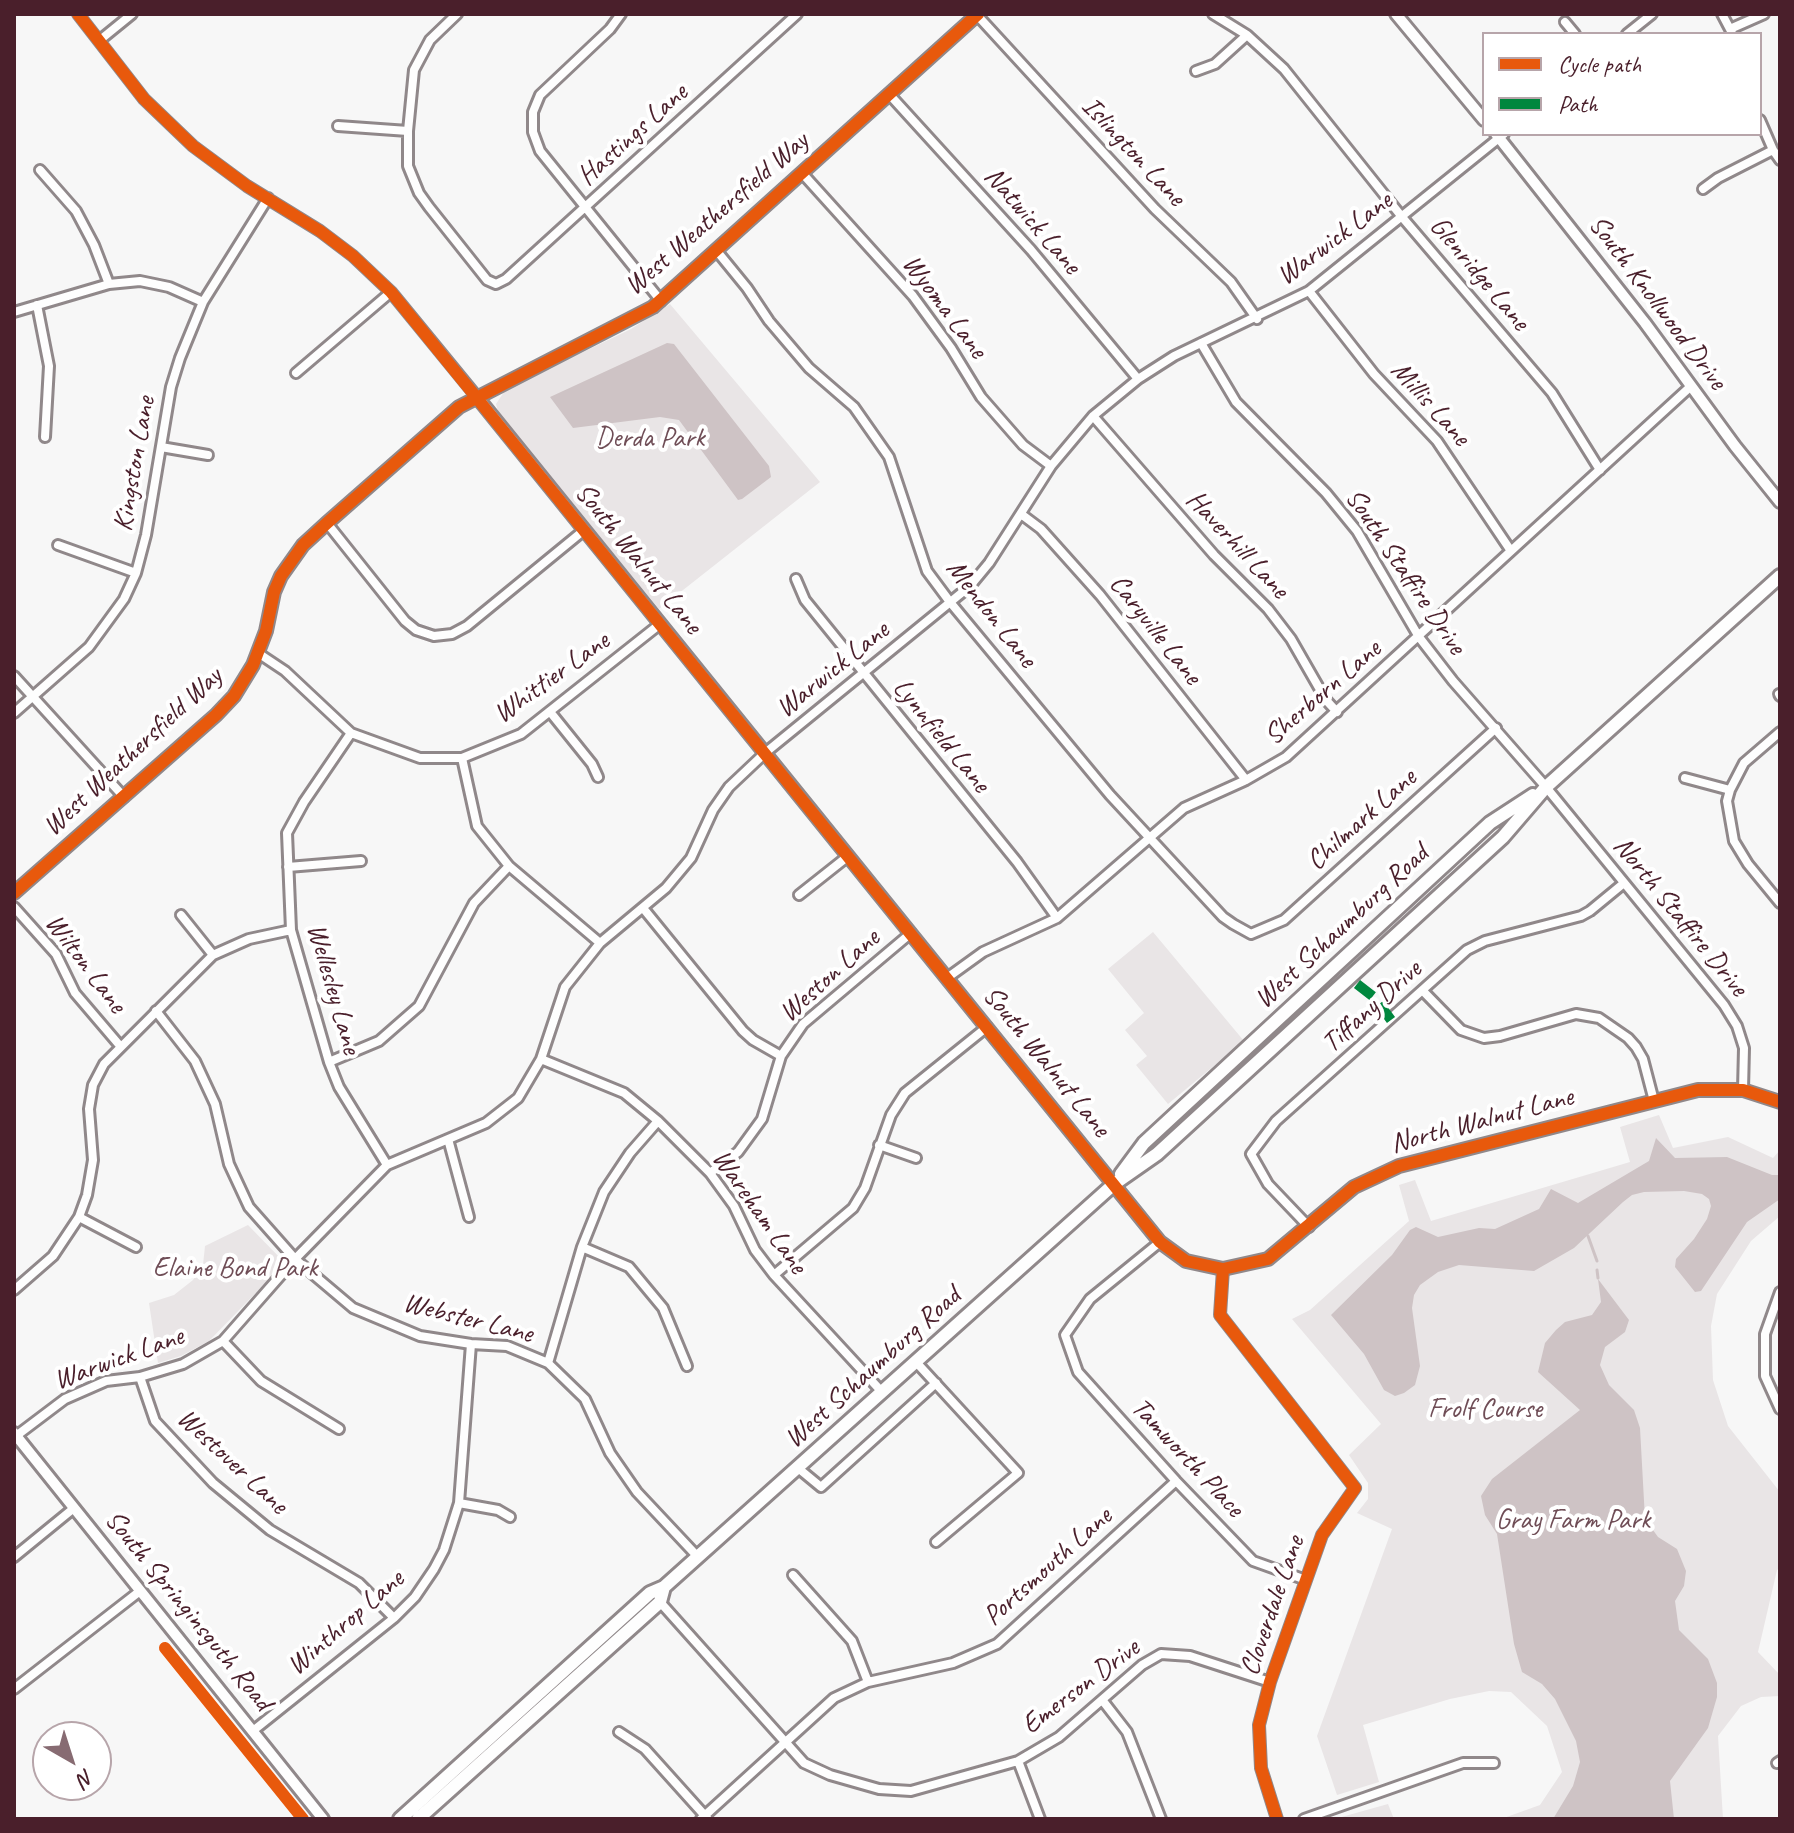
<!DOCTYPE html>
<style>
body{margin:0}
#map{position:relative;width:1794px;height:1833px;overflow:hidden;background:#f7f7f7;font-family:Caveat,sans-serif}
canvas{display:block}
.frame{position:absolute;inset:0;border:16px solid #4a1f2b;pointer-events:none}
.legend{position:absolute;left:1482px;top:32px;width:280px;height:104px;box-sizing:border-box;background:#fff;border:2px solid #b7a5aa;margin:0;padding:10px 14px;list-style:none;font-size:24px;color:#4a1f2b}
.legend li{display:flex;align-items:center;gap:16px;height:40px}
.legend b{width:40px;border:2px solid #b7a5aa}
.north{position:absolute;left:32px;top:1721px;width:80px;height:80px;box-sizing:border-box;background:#fff;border:2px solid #b7a5aa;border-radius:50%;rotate:141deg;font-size:22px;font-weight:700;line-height:32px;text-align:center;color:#4a1f2b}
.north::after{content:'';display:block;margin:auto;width:28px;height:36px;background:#876b72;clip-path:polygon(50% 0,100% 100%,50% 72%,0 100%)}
</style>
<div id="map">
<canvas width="1794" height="1833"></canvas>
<div class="frame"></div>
<ul class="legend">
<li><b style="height:10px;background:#e8590c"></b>Cycle path</li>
<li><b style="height:10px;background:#00873e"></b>Path</li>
</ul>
<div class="north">N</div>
</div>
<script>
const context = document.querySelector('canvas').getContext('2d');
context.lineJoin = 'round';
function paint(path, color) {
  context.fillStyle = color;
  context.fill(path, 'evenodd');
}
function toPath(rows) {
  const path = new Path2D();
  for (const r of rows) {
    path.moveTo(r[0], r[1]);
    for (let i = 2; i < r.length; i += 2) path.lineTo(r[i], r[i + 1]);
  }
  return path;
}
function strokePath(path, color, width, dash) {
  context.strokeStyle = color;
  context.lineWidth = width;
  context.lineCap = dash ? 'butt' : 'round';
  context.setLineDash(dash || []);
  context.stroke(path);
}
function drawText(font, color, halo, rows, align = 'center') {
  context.font = font + ' Caveat,sans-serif';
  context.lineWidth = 8;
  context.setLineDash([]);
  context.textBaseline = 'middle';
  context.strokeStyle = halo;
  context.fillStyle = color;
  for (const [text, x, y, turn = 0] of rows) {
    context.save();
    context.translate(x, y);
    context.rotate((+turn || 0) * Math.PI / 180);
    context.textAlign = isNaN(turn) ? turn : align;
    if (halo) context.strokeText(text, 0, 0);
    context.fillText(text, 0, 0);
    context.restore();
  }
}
paint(toPath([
 [670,304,820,482,659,609,499,415,496,404,506,389,631,329],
 [1153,932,1244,1041,1168,1104,1136,1065,1147,1056,1125,1030,1144,1013,1108,969],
 [1659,1115,1673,1148,1728,1137,1773,1158,1780,1150,1780,1216,1751,1241,1717,1294,1711,1326,1713,1380,1728,1426,1780,1492,1780,1568,1777,1570,1758,1652,1780,1675,1780,1696,1761,1697,1741,1706,1718,1736,1723,1819,1501,1819,1540,1805,1562,1772,1547,1726,1511,1692,1489,1691,1450,1699,1363,1725,1379,1782,1337,1795,1317,1736,1392,1529,1357,1513,1368,1499,1368,1483,1349,1455,1381,1424,1292,1319,1310,1310,1409,1221,1399,1185,1415,1180,1431,1221,1630,1162,1620,1127],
 [248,1225,285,1263,209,1341,181,1356,158,1363,149,1303,174,1295,193,1280,203,1265,205,1246],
 [1388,1804,1394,1819,1338,1818]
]), '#e9e5e6');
paint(toPath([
 [667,343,674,344,769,466,771,477,742,499,738,500,679,420,660,417,573,428,550,397],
 [1656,1138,1675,1158,1727,1157,1772,1175,1780,1175,1780,1199,1747,1222,1701,1291,1695,1292,1675,1267,1676,1259,1694,1239,1707,1219,1711,1206,1709,1199,1702,1194,1684,1191,1644,1192,1632,1195,1623,1202,1574,1248,1534,1271,1459,1265,1438,1272,1420,1285,1414,1295,1412,1308,1420,1366,1415,1385,1404,1393,1395,1396,1384,1390,1364,1354,1331,1315,1392,1255,1410,1230,1416,1227,1438,1237,1479,1228,1495,1229,1539,1209,1551,1189,1578,1203,1649,1161],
 [1598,1279,1629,1320,1625,1332,1605,1347,1600,1365,1609,1385,1634,1410,1640,1428,1645,1519,1658,1537,1677,1549,1686,1571,1684,1586,1675,1601,1679,1630,1708,1659,1717,1683,1717,1697,1708,1728,1670,1781,1674,1819,1553,1819,1573,1786,1580,1762,1576,1741,1555,1699,1542,1684,1522,1672,1514,1644,1497,1534,1485,1515,1481,1496,1492,1479,1580,1410,1538,1372,1545,1343,1556,1330,1565,1322,1592,1315,1601,1302]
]), '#cec3c5');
strokePath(toPath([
 [1588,1236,1597,1261],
 [1597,1270,1598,1278]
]), '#cec3c5', 3);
const minor = toPath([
 [78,14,144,99,193,146,247,186,320,231,353,256,391,292,477,397],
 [457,14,430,40,414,70,408,131,408,166,419,193,429,207,487,280,496,284,506,279,797,14],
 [621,14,610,29,540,95,533,112,533,132,540,151,661,301],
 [1213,14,1247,35,1284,69,1402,217,1552,393,1600,470],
 [1722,14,1732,33],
 [977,15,1155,209,1231,282,1257,319],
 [1565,22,1575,34],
 [1730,29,1764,14],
 [1627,34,1652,14],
 [100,40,132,14],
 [1196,71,1215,64,1247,35],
 [889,94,1031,250,1138,379],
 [1760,120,1773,150,1780,160],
 [338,126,408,131],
 [40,170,76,211,94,245,109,284],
 [802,173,913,296,951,348,981,397,1023,445,1051,466],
 [1703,189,1718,178,1773,150],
 [716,250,747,288,769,321,809,368,854,407,889,457,927,571,950,602,1110,795,1223,917,1233,924,1251,934,1284,920,1496,728],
 [1309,291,1374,374,1437,441,1511,551],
 [37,305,49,366,45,437],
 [14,312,109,284,140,281,169,287,203,302],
 [1201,343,1236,402,1326,493,1357,531,1419,637,1453,681,1546,787,1724,1005,1737,1026,1744,1048,1743,1090],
 [296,373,391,292],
 [1093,416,1214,555,1268,609,1291,639,1326,700,1337,712],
 [161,447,208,455],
 [1021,514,1041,529,1100,595,1246,780],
 [327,523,405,621,416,630,434,636,452,634,467,626,583,531],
 [58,545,136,573],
 [796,579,805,600,1017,862,1057,918],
 [258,653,285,671,351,733,420,758,462,758,521,734,660,624],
 [14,676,124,797],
 [1779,694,1780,696],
 [14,713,89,647,124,599,136,573,146,535,171,387,180,358,203,302,268,198],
 [551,713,592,764,598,777],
 [1780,732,1744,763,1730,790,1727,801,1734,841,1748,864,1780,903],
 [351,733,304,802,287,833,291,930,329,1062,339,1087,387,1165],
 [462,758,477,826,509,866,600,943],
 [1685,778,1730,790],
 [288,867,361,861],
 [799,895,847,857],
 [14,907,56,954,75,993,121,1047],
 [643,908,743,1031,753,1040,781,1056],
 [181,915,213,955],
 [947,978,983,952,1057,918,1184,808,1246,780,1286,757,1690,387],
 [1423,991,1461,1030,1484,1038,1500,1036,1576,1014,1599,1018,1628,1038,1636,1047,1643,1059,1654,1101],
 [156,1011,195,1061,215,1104,229,1164,249,1207,295,1259,353,1308,420,1336,471,1344,507,1346,548,1363,585,1399,610,1453,637,1492,698,1557],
 [541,1059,624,1093,658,1121,710,1173,734,1206,755,1250,774,1275,882,1392],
 [329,1062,379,1041,419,1006,474,903,509,866],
 [448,1139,469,1217],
 [879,1145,916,1158],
 [710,1173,738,1152,762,1119,781,1056,803,1024,911,933],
 [79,1217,136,1247],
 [1309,1227,1268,1184,1251,1154,1276,1121,1467,950,1485,941,1581,916,1590,911,1624,883],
 [1160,1242,1090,1299,1065,1335,1078,1372,1176,1481,1253,1561,1306,1580],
 [582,1247,629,1267,663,1308,687,1366],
 [1223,1269,1220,1315,1355,1488,1322,1535,1270,1682,1259,1725,1261,1768,1277,1819],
 [774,1275,853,1208,865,1188,891,1115,905,1093,987,1027],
 [14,1290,53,1256,79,1217,87,1195,93,1160,89,1109,93,1085,104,1064,213,955,249,939,291,930],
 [1780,1292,1765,1334,1765,1376,1780,1409],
 [223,1341,261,1381,339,1429],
 [916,1362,1018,1473,936,1542],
 [548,1363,582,1247,604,1192,630,1153,658,1121],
 [140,1377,155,1421,213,1483,270,1530,359,1583,394,1618],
 [16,1436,65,1399,106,1381,140,1377,183,1364,223,1341,295,1259,387,1165,486,1123,518,1098,541,1059,565,987,600,943,666,888,691,858,713,810,729,787,765,753,970,586,989,563,1051,466,1093,416,1138,379,1174,356,1309,291,1504,134],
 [798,1468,821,1487,936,1383],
 [459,1503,498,1510,510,1517],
 [14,1557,74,1508],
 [793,1575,852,1641,868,1682],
 [660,1602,804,1763,830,1775,879,1789,911,1791,1018,1761,1059,1737,1142,1665,1161,1654,1190,1656,1270,1682],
 [14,1689,140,1591],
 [1103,1701,1127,1732,1161,1819],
 [254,1730,394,1618,415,1597,434,1569,444,1550,459,1503,471,1344],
 [619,1732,645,1749,707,1818],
 [1018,1761,1040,1819],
 [1777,1763,1780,1761],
 [701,1819,834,1698,868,1682,953,1663,997,1644,1176,1481],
 [1304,1819,1463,1763,1494,1763]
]);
const tertiary = toPath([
 [1396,14,1484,120],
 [1496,134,1645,323,1735,446,1780,502],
 [477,397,1160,1242,1186,1261,1223,1269,1268,1259,1354,1187,1399,1166,1698,1090,1743,1090,1780,1102],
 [14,893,216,715,234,696,253,665,266,631,274,592,281,576,303,545,327,523,459,407,653,307,978,14],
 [14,1433,323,1819]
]);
const secondary = toPath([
 [1121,1174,1144,1143,1490,823,1533,795],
 [400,1819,650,1593,664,1587,1114,1184,1157,1154,1503,837,1546,787,1780,576],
 [418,1819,660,1602,664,1587]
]);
strokePath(minor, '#90888a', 14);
strokePath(tertiary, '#90888a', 16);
strokePath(secondary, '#90888a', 18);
strokePath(minor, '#fefefe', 8);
strokePath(tertiary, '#fefefe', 10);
strokePath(secondary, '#fefefe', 12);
strokePath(toPath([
 [1357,984,1375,998,1391,1020]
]), '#00873e', 10, [20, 10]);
strokePath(toPath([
 [78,14,144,99,193,146,247,186,320,231,353,256,391,292,1160,1242,1186,1261,1223,1269,1268,1259,1354,1187,1399,1166,1698,1090,1743,1090,1780,1102],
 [14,893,216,715,234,696,253,665,266,631,274,592,281,576,303,545,327,523,459,407,653,307,978,14],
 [1223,1269,1220,1315,1355,1488,1322,1535,1270,1682,1259,1725,1261,1768,1277,1819],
 [165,1648,303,1819]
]), '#e8590c', 12);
drawText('28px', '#4a1f2b', '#fff', [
 ["Hastings Lane",633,135,-42],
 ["Islington Lane",1133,152,47],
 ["West Weathersfield Way",717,214,-41],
 ["Natwick Lane",1032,221,49],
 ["Warwick Lane",1335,239,-37],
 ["Glenridge Lane",1479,274,50],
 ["South Knollwood Drive",1657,303,53],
 ["Wyoma Lane",944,307,53],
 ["Millis Lane",1430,404,48],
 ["Kingston Lane",135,464,-80],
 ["Haverhill Lane",1237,545,47],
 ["South Walnut Lane",638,559,51],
 ["South Staffire Drive",1405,572,56],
 ["Mendon Lane",991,614,52],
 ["Caryville Lane",1155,630,52],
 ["Warwick Lane",833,670,-39],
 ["Whittier Lane",552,678,-36],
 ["Sherborn Lane",1323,693,-41],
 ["Lynnfield Lane",941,736,51],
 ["West Weathersfield Way",133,752,-43],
 ["Chilmark Lane",1362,820,-42],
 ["North Staffire Drive",1680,917,51],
 ["West Schaumburg Road",1342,927,-43],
 ["Wilton Lane",85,964,53],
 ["Weston Lane",830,976,-42],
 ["Wellesley Lane",333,989,74],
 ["Tiffany Drive",1372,1007,-42],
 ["South Walnut Lane",1046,1062,51],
 ["North Walnut Lane",1482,1121,-15],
 ["Wareham Lane",759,1212,55],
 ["Webster Lane",468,1319,14],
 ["Warwick Lane",119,1359,-20],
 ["West Schaumburg Road",873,1368,-42],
 ["Tamworth Place",1187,1458,47],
 ["Westover Lane",232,1462,43],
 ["Portsmouth Lane",1048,1567,-42],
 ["Cloverdale Lane",1273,1606,-71],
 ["South Springinsguth Road",188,1611,51],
 ["Winthrop Lane",346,1623,-41],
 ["Emerson Drive",1081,1687,-37]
]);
drawText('28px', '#6f4d56', '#fff', [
 ["Derda Park",650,439],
 ["Elaine Bond Park",235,1269],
 ["Frolf Course",1485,1410],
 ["Gray Farm Park",1573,1521]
]);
</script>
